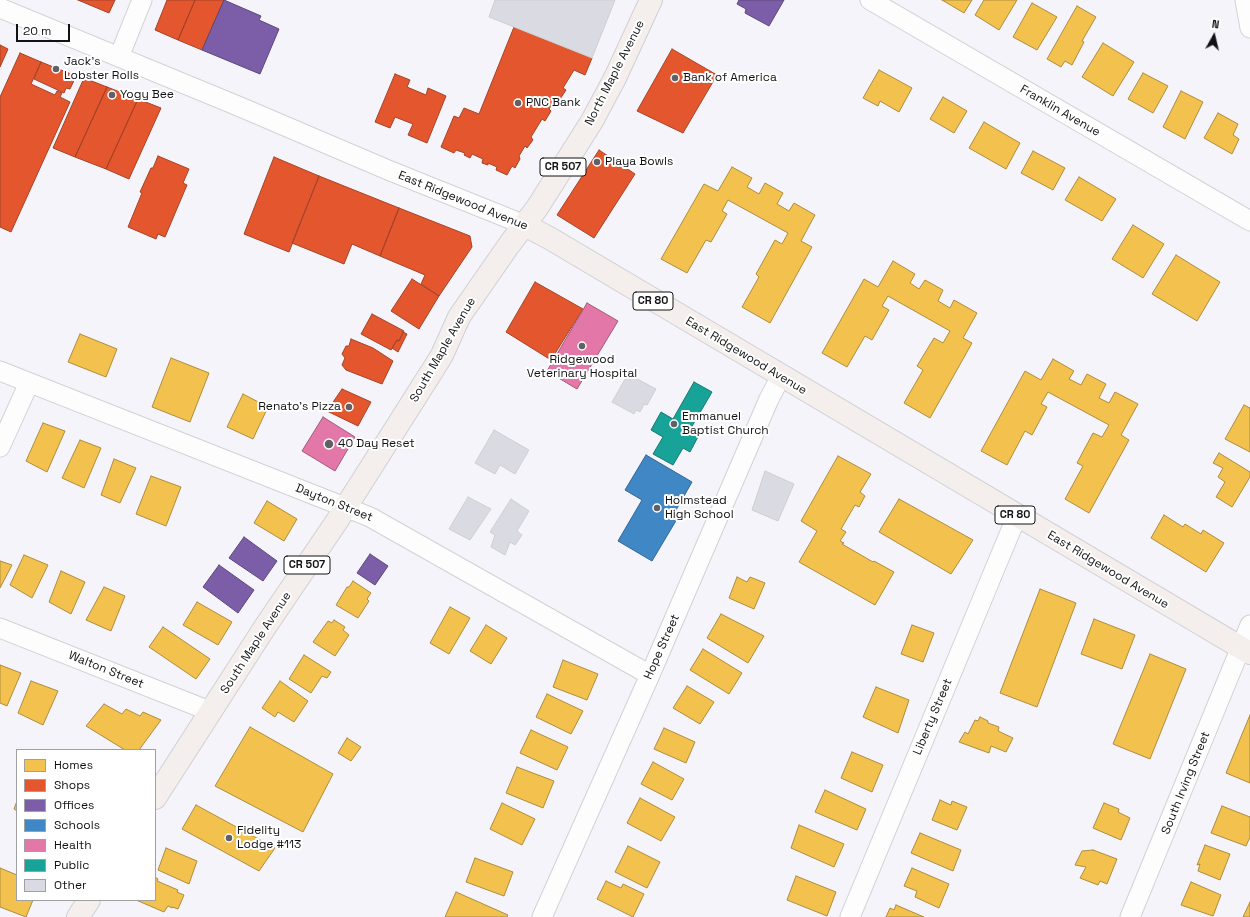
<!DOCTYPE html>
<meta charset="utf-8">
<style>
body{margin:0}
#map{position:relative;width:1250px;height:917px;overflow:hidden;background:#f4f4fa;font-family:"Space Grotesk",sans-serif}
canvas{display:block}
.legend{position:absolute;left:16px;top:749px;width:140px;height:152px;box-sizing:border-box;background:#fff;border:1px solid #a0a0a1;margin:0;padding:5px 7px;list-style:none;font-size:12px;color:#121215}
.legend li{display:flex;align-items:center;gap:8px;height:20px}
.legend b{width:20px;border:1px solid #a0a0a1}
.north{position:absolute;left:1194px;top:16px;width:40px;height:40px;-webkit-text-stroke:3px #fff;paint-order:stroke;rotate:8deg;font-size:11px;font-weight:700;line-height:16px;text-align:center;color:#121215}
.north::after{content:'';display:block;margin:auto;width:14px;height:18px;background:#121215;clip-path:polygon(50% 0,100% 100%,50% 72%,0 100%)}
.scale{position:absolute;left:16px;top:24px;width:54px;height:18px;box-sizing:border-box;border:2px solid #121215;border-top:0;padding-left:5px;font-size:12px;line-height:14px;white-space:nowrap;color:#121215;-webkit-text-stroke:3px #fff;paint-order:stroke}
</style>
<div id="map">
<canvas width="1250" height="917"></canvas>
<ul class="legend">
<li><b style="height:11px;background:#f2c14e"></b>Homes</li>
<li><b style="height:11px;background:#e4572e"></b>Shops</li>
<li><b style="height:11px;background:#7b5ea7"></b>Offices</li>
<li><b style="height:11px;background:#3f88c5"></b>Schools</li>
<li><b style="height:11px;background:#e377a8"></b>Health</li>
<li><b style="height:11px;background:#17a398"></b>Public</li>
<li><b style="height:11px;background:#dadae2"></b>Other</li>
</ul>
<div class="north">N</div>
<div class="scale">20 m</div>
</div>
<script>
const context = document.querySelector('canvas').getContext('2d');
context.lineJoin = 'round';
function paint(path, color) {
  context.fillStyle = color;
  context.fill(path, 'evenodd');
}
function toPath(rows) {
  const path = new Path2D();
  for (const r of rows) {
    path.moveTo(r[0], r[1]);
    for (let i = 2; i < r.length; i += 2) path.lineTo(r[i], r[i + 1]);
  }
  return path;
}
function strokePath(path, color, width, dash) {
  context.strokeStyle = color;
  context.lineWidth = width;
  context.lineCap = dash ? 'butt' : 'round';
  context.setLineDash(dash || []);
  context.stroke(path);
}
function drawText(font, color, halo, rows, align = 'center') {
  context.font = font + ' "Space Grotesk",sans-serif';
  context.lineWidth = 4;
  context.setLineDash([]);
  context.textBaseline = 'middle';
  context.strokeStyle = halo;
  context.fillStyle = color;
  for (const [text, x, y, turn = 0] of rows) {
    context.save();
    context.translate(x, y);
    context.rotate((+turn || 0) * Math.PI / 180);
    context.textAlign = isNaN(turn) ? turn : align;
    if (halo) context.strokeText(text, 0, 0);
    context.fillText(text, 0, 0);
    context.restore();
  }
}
const homes = toPath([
 [942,0,972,0,964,13,942,0],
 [984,0,1017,0,999,30,975,15,984,0],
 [1032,3,1057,17,1037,50,1013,37,1032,3],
 [1077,6,1096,17,1082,41,1084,42,1072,65,1065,61,1061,67,1047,59,1077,6],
 [1103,43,1134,62,1113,96,1082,77,1103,43],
 [879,70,912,88,899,112,880,101,878,106,863,98,879,70],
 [1143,73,1168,86,1153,113,1128,99,1143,73],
 [1181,91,1203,102,1185,139,1163,127,1181,91],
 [943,97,967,111,954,133,930,119,943,97],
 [1218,113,1238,124,1233,135,1239,139,1232,154,1204,138,1218,113],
 [984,122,1020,143,1006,169,969,148,984,122],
 [1033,151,1065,168,1053,190,1021,173,1033,151],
 [732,167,752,178,747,187,759,194,765,183,783,193,777,204,789,211,794,203,815,215,801,241,812,247,770,323,742,307,759,277,756,274,775,240,782,244,788,233,728,200,722,211,727,214,711,242,706,240,687,273,661,259,704,184,718,191,732,167],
 [1079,177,1116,199,1102,221,1065,200,1079,177],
 [1133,225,1164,244,1143,278,1112,259,1133,225],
 [1176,255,1220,282,1197,321,1152,294,1176,255],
 [893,261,915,274,910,283,919,289,925,280,943,290,938,301,950,308,954,300,977,313,963,338,972,343,930,418,904,403,923,370,917,366,934,338,943,343,950,331,888,296,882,306,889,310,872,340,865,336,847,367,822,353,864,279,878,287,893,261],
 [80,334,117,349,106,377,68,362,80,334],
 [171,358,209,373,190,422,152,407,171,358],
 [1053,359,1074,371,1069,379,1081,385,1087,374,1106,384,1099,398,1109,403,1115,392,1138,404,1121,435,1129,440,1089,513,1065,499,1083,466,1077,463,1093,433,1102,437,1109,425,1048,392,1041,404,1047,407,1032,435,1025,431,1007,465,981,451,1025,371,1041,380,1053,359],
 [243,394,268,407,253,439,227,427,243,394],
 [1244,405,1250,408,1250,452,1225,439,1244,405],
 [43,423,65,431,47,472,26,461,43,423],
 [80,440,101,448,84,488,62,478,80,440],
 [1219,453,1250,472,1250,477,1232,507,1216,497,1225,482,1218,477,1223,468,1213,463,1219,453],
 [838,456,871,474,860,492,865,496,859,507,855,505,841,529,846,532,840,541,844,543,842,544,873,562,874,561,894,572,875,605,799,562,817,531,801,521,838,456],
 [114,459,136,468,120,503,101,495,114,459],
 [151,476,181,487,166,526,136,514,151,476],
 [899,499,973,540,951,574,879,532,899,499],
 [267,501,297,519,284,541,254,523,267,501],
 [1164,515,1183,527,1185,524,1201,534,1203,530,1224,543,1206,572,1151,538,1164,515],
 [24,555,48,565,32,598,10,585,24,555],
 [0,561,12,565,0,588,0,561],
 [61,571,85,582,71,614,49,602,61,571],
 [737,577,747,582,750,577,765,583,754,609,729,598,737,577],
 [353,581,371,593,367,599,369,601,358,618,336,605,347,587,349,587,353,581],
 [104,587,125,596,111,631,86,620,104,587],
 [1040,589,1076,603,1037,707,1000,693,1040,589],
 [197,602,232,622,218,645,183,625,197,602],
 [450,607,470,618,449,654,430,643,450,607],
 [721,614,764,636,748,663,707,638,721,614],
 [1094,619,1135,635,1122,669,1081,654,1094,619],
 [334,620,345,627,343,630,349,635,335,656,313,642,328,621,332,623,334,620],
 [486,625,507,638,491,664,470,651,486,625],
 [912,625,934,633,923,662,901,654,912,625],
 [163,627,210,659,196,679,149,647,163,627],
 [703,649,742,673,729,694,690,670,703,649],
 [1150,654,1186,669,1150,759,1113,744,1150,654],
 [304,655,331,672,327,678,322,676,311,693,289,679,304,655],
 [563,660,598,674,587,700,553,687,563,660],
 [0,665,21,673,7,706,0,703,0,665],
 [31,681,58,691,43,725,18,713,31,681],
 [280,681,308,701,294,722,278,712,275,717,262,708,280,681],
 [687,686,714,702,700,724,673,708,687,686],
 [876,687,909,700,898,733,863,717,876,687],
 [547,694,583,711,571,734,536,717,547,694],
 [104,704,122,714,126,709,140,716,143,712,161,720,139,750,125,750,86,726,104,704],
 [1250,715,1250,783,1226,773,1250,715],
 [980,717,988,721,988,723,999,727,998,731,1013,738,1006,752,991,746,989,753,959,742,965,732,968,734,975,720,978,721,980,717],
 [250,727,333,774,303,832,215,786,250,727],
 [664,728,695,742,686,763,654,749,664,728],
 [531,730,568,747,557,770,520,753,531,730],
 [347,738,361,747,351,761,338,753,347,738],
 [852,752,883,765,872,792,841,778,852,752],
 [653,762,684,779,672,800,641,784,653,762],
 [517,767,554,781,543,808,506,793,517,767],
 [825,790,866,809,857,830,815,812,825,790],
 [640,798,675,817,661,841,627,823,640,798],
 [940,800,951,805,952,801,967,807,957,830,932,820,940,800],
 [17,801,17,811,14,809,17,801],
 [502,803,535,819,522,845,490,829,502,803],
 [1104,803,1119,809,1118,812,1130,818,1121,840,1093,828,1104,803],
 [196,805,275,848,259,871,182,829,196,805],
 [1222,806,1250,817,1250,837,1246,846,1211,833,1222,806],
 [799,825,844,844,834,867,791,848,799,825],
 [920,833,961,850,953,871,911,853,920,833],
 [1205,845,1230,854,1220,880,1198,871,1200,864,1197,865,1205,845],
 [628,846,660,862,647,888,615,872,628,846],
 [166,848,197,861,189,884,158,870,166,848],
 [1093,850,1117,859,1107,884,1100,881,1098,885,1080,878,1086,867,1075,865,1082,851,1093,850],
 [475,858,513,872,504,896,466,882,475,858],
 [0,868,17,875,17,900,33,900,26,917,0,907,0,868],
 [912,868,949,884,939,908,915,897,917,891,904,886,912,868],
 [796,876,836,892,827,916,787,900,796,876],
 [155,877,158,879,157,881,178,890,177,892,184,895,178,909,172,907,172,908,168,906,164,912,136,900,155,900,155,877],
 [606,881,621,888,623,884,644,894,633,917,597,899,606,881],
 [1191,882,1221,895,1213,916,1181,905,1191,882],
 [456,892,508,915,507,917,445,917,456,892],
 [1250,902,1250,917,1243,917,1250,902],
 [896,905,924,917,886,917,890,908,894,910,896,905]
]);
paint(homes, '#f2c14e');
strokePath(homes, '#af8c3d', 1);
const shops = toPath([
 [78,0,115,0,109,13,78,0],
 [167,0,195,0,178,40,155,30,167,0],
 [195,0,224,0,202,50,178,40,195,0],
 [514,27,592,58,585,75,574,70,563,88,566,90,560,99,556,97,549,109,551,111,545,121,542,119,531,137,533,140,527,148,525,146,519,156,520,159,515,168,512,166,507,175,496,170,497,167,488,163,488,165,482,163,483,159,472,154,470,158,464,155,465,153,456,150,454,153,441,147,454,116,459,118,464,108,479,114,514,27],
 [0,45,8,49,0,67,0,45],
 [672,49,717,75,683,133,637,111,672,49],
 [20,53,41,62,31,84,55,95,57,91,62,93,60,97,70,102,11,232,0,227,0,97,20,53],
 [41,62,76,76,70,89,66,88,64,93,34,79,41,62],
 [395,74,410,80,407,87,426,95,428,88,446,96,427,143,408,135,413,124,395,117,390,128,375,122,395,74],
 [84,78,107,87,75,157,53,148,84,78],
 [107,87,138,99,106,169,75,157,107,87],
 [138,99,161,108,129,179,106,169,138,99],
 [599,150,635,174,594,238,557,215,599,150],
 [158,156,189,169,183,183,187,185,165,237,158,234,156,239,128,227,142,193,140,192,151,168,153,168,158,156],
 [274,157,319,176,289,252,244,234,274,157],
 [319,176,399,208,380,256,352,244,344,264,292,243,319,176],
 [399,208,470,236,472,247,439,296,421,284,425,275,380,256,399,208],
 [412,279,439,296,419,329,391,311,412,279],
 [535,282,583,309,551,360,506,332,535,282],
 [372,314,404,331,399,341,397,340,391,350,361,334,372,314],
 [403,332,407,334,398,352,392,348,397,340,399,341,403,332],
 [351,339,373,348,393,361,382,384,346,370,342,365,345,358,342,354,346,346,349,346,351,339],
 [342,389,371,402,358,426,327,411,342,389]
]);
paint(shops, '#e4572e');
strokePath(shops, '#a54226', 1);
const offices = toPath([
 [224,0,261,16,259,20,279,29,260,74,202,50,224,0],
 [739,0,784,0,769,26,745,13,746,9,737,4,739,0],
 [244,537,277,561,263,581,229,558,244,537],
 [370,554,388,566,375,585,357,573,370,554],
 [219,565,254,590,238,613,203,587,219,565]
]);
paint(offices, '#7b5ea7');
strokePath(offices, '#5c477b', 1);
const schools = toPath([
 [646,455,692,482,672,517,677,519,652,561,618,541,642,500,625,490,646,455]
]);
paint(schools, '#3f88c5');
strokePath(schools, '#326590', 1);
const health = toPath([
 [587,303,618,321,577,389,547,371,587,303],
 [323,417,355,437,335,471,302,451,323,417]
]);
paint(health, '#e377a8');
strokePath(health, '#a4597c', 1);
const public = toPath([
 [694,382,712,392,691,428,700,433,690,452,683,448,673,465,653,454,663,437,651,430,661,412,673,419,694,382]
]);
paint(public, '#17a398');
strokePath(public, '#167871', 1);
const building = toPath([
 [495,0,615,0,592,58,489,17,495,0],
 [628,374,656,389,647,405,644,404,640,412,636,410,634,414,612,402,628,374],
 [494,430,529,450,515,474,500,465,495,474,475,463,494,430],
 [765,471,794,484,778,521,752,510,765,471],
 [468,497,491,509,470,540,449,529,468,497],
 [511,499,529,511,517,531,522,535,515,545,510,542,505,555,491,547,495,535,490,532,511,499]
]);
paint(building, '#dadae2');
strokePath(building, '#ceced2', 1);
const minor = toPath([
 [870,0,1250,221],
 [1245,0,1250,28],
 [0,8,238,106,388,170,525,225],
 [119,57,142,0],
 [0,371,370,517,650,675],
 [0,447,29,383],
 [0,628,212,712],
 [542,917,650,675,769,399,781,376],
 [850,917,1011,530,1018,516],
 [1130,917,1250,625]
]);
const major = toPath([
 [525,225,551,239,1250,653],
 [155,798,265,627,337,521,434,368,442,355,459,317,509,245,537,208,592,121,615,78,651,0],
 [78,917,89,900]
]);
strokePath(minor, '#d2d1d6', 21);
strokePath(major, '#d0d0d3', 24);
strokePath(minor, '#fdfdfe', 19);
strokePath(major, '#f4eeec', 22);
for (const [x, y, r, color] of [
 [56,69,4,"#616165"],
 [675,78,4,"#616165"],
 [112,95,4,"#616165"],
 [518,103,4,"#616165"],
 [597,162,4,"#616165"],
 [582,346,4,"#616165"],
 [349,407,4,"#616165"],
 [674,424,4,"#616165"],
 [329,444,5,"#616165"],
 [657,508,4,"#616165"],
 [229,838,4,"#616165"]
]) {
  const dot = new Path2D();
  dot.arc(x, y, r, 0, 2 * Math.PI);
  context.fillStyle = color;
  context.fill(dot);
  strokePath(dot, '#fff', 1.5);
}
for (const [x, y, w] of [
 [563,167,46],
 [653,301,40],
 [1015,515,40],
 [307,565,46]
]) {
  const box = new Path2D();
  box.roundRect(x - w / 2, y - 9, w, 18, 3);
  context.fillStyle = '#fff';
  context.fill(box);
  strokePath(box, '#121215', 1);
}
drawText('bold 11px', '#121215', null, [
 ["CR 507",563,167],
 ["CR 80",653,301],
 ["CR 80",1015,515],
 ["CR 507",307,565]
]);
drawText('12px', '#121215', '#fff', [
 ["Jack’s",64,62],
 ["Lobster Rolls",64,76],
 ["Bank of America",683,78],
 ["Yogy Bee",120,95],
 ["PNC Bank",526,103],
 ["Playa Bowls",605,162],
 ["Ridgewood",582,360,"center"],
 ["Veterinary Hospital",582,374,"center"],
 ["Renato's Pizza",341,407,"right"],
 ["Emmanuel",682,417],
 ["Baptist Church",682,431],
 ["40 Day Reset",338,444],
 ["Holmstead",665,501],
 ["High School",665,515],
 ["Fidelity",237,831],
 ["Lodge #113",237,845]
], 'left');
drawText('12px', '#121215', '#fff', [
 ["North Maple Avenue",615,73,-63],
 ["Franklin Avenue",1060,111,30],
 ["East Ridgewood Avenue",463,201,22],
 ["South Maple Avenue",443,350,-60],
 ["East Ridgewood Avenue",746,356,31],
 ["Dayton Street",334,503,22],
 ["East Ridgewood Avenue",1108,570,31],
 ["South Maple Avenue",256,643,-57],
 ["Hope Street",662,647,-66],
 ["Walton Street",106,670,22],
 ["Liberty Street",933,717,-67],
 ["South Irving Street",1186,783,-68]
]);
</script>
